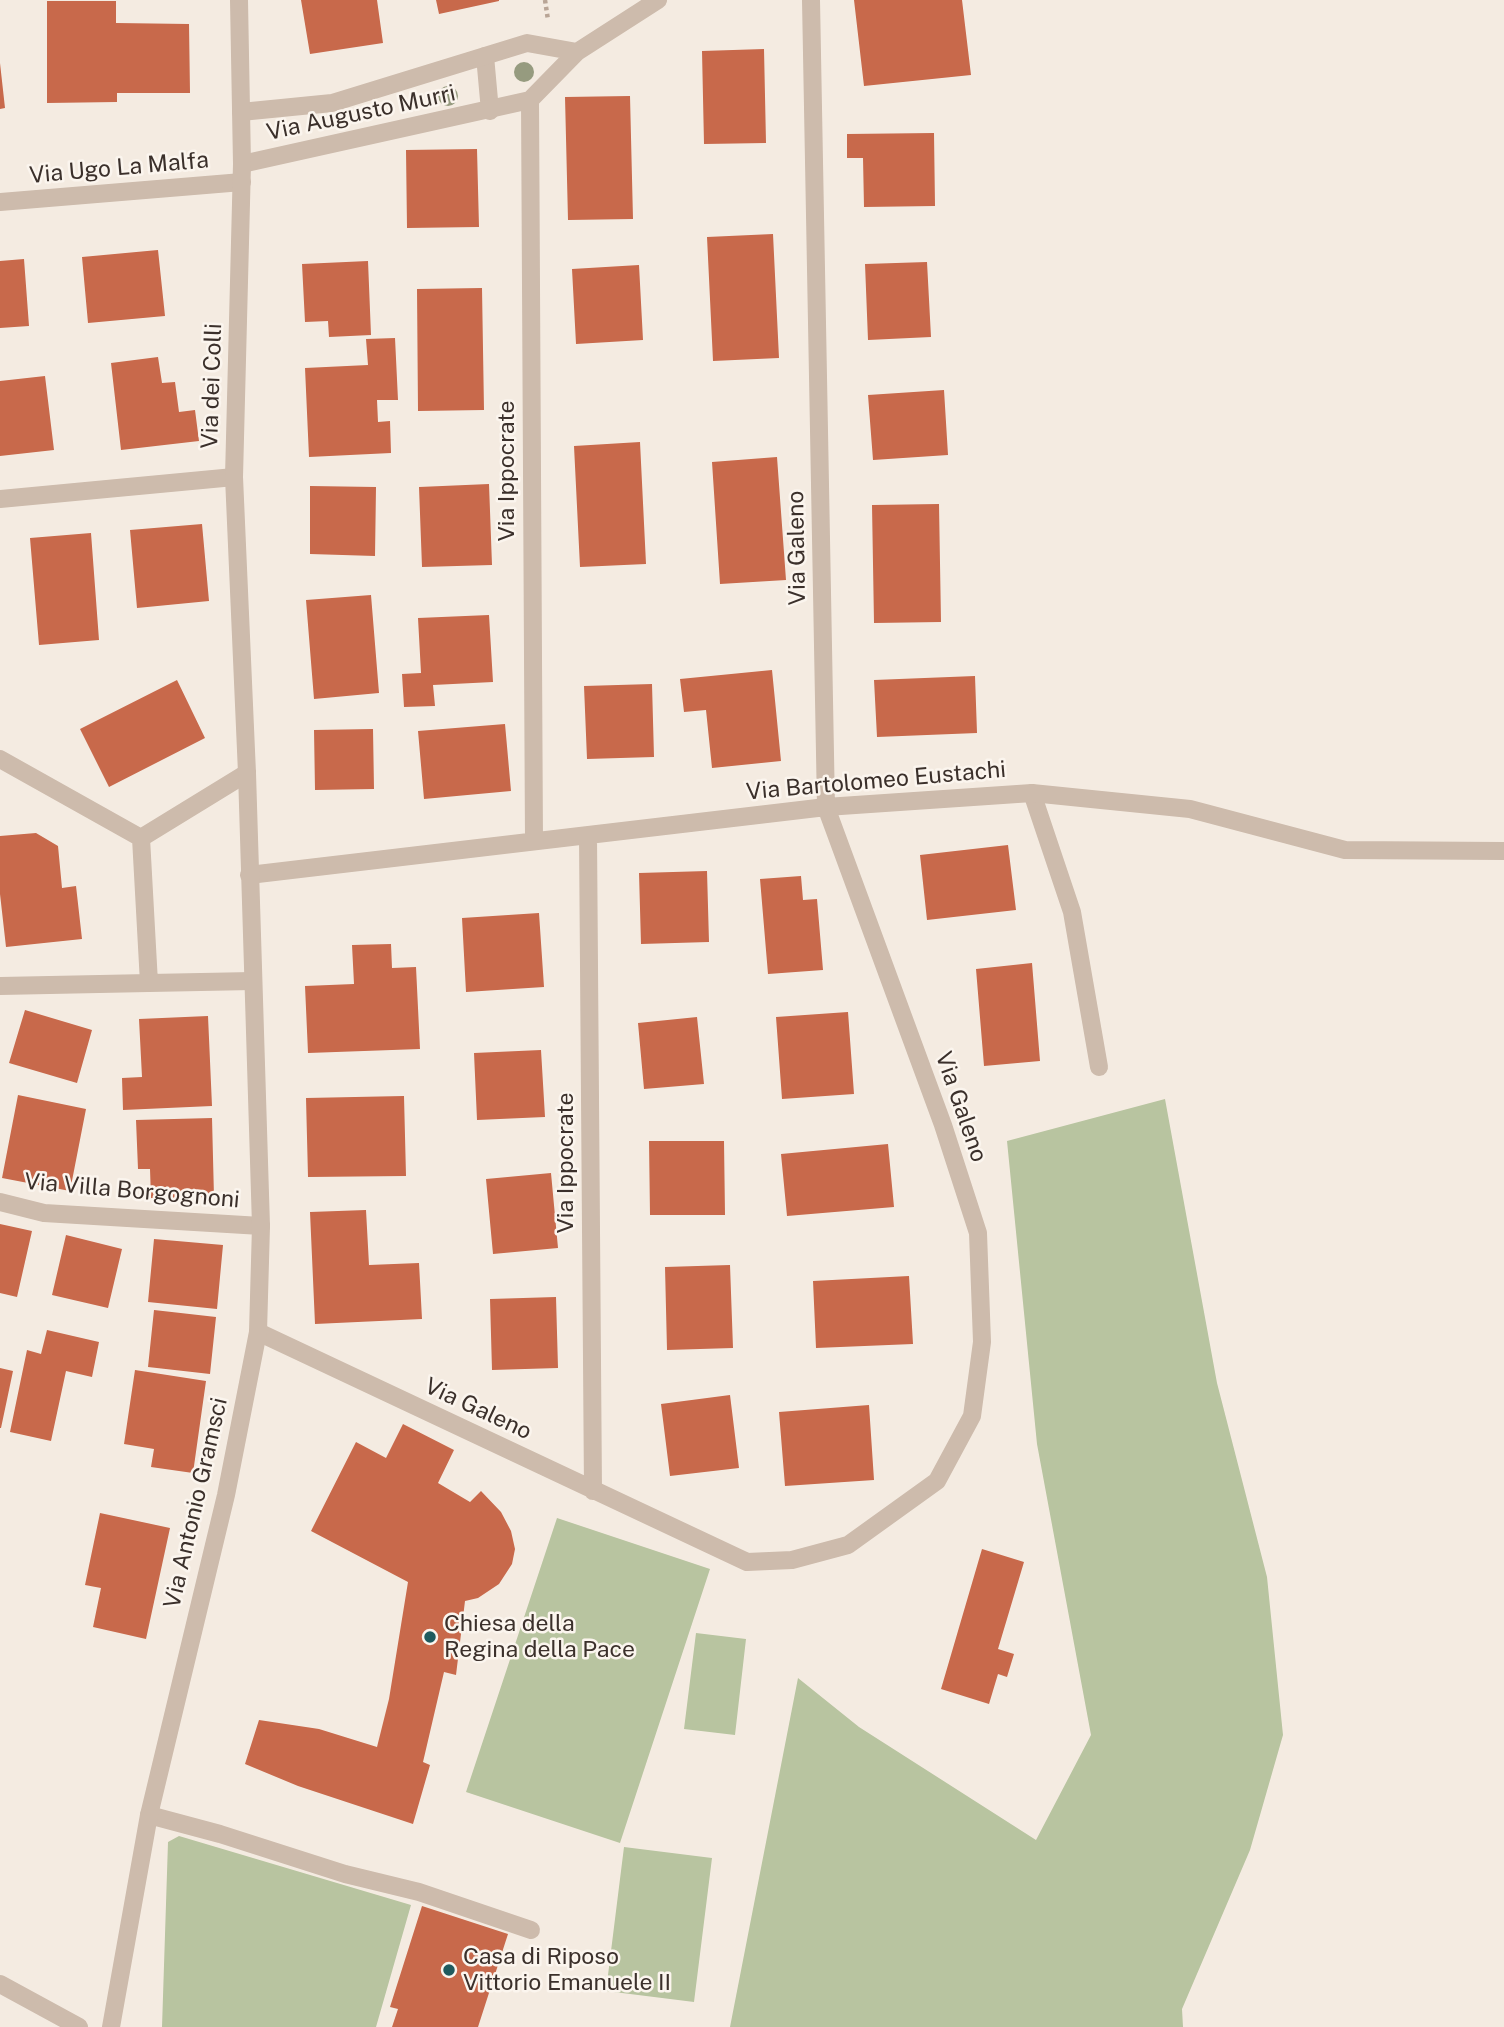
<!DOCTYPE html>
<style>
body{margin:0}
canvas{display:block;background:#f4ebe1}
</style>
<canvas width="1504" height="2027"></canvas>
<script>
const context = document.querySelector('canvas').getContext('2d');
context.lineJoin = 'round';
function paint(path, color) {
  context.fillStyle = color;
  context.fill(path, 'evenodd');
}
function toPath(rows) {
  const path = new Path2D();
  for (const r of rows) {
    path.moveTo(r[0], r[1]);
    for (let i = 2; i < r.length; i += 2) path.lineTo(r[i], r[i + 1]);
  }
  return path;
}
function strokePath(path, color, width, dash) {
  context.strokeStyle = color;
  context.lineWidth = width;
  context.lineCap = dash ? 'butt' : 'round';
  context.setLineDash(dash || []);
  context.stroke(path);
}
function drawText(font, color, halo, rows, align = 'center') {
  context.font = font + ' "Public Sans",sans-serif';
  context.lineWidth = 5;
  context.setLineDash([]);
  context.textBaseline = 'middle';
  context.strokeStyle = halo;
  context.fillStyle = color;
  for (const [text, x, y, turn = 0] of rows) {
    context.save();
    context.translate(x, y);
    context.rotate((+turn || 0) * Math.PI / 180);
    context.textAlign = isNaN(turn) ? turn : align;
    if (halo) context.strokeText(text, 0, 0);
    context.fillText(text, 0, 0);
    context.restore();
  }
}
paint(toPath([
 [1165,1099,1217,1383,1267,1577,1283,1735,1250,1850,1182,2009,1183,2027,730,2027,798,1678,859,1727,1036,1840,1091,1735,1037,1444,1007,1141],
 [557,1518,710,1569,620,1843,466,1792],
 [696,1633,746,1639,735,1735,684,1729],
 [179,1836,411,1905,376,2027,162,2027,168,1842],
 [624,1847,712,1858,694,2002,606,1991]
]), '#b8c4a0');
paint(toPath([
 [301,0,377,0,383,43,310,54],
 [436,0,499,0,499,1,439,14],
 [854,0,962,0,971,75,864,86],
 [47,1,116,1,116,23,189,24,190,93,117,93,117,102,47,103],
 [764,49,766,143,704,144,702,51],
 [0,63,5,108,0,109],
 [630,96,633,219,568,220,565,97],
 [934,133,935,206,864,207,863,158,847,158,847,134],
 [477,149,479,227,407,228,406,150],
 [773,234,779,358,713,361,707,237],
 [158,250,165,316,88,323,82,257],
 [24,259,29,326,0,328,0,261],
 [368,261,371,335,329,337,328,321,305,322,302,264],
 [927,262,931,337,868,340,865,264],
 [639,265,643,340,576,344,572,269],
 [482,288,484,410,418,411,417,289],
 [395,338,398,400,377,400,378,422,390,421,391,453,309,457,305,368,368,365,366,339],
 [158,357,162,383,175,382,179,412,195,410,199,441,121,450,111,363],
 [45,376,54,450,0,456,0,381],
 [944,390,948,455,873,460,868,395],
 [640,442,646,564,580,567,574,446],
 [777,457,786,580,720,584,712,462],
 [489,484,492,565,422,567,419,487],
 [310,486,376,487,375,556,310,554],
 [939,504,941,622,874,623,872,505],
 [202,524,209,601,137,608,130,530],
 [91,533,99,640,39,645,30,538],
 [371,595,379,693,314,699,306,600],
 [489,615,493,682,433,685,435,706,404,707,402,674,421,673,418,618],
 [772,670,781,761,712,768,706,710,684,712,680,679],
 [975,676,977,733,877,737,874,680],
 [177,680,205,738,109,787,80,729],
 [652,684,654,757,587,759,584,686],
 [505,724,511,791,424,799,418,731],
 [373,729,374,789,315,790,314,730],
 [36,833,58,846,62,888,76,886,82,939,6,947,0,894,0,836],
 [1008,845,1016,910,927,920,920,855],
 [707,871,709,942,641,944,639,873],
 [801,876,803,900,817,899,823,970,768,974,760,879],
 [539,913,544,987,466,992,462,918],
 [391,944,392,968,416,967,420,1049,308,1053,305,986,354,984,352,945],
 [1032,963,1040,1061,984,1066,976,969],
 [25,1010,92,1030,77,1083,9,1063],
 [848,1012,854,1094,782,1099,776,1017],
 [208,1016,212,1106,123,1110,122,1078,142,1077,139,1019],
 [697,1017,704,1084,644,1089,638,1023],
 [541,1050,545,1117,477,1120,474,1053],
 [18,1095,86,1109,70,1191,2,1178],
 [404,1096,406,1176,308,1177,306,1098],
 [212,1118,214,1197,151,1198,150,1169,138,1169,136,1120],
 [649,1141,724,1141,725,1215,650,1215],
 [888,1144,894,1207,787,1216,781,1154],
 [551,1173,558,1248,493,1254,486,1179],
 [366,1210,369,1265,419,1263,422,1319,315,1324,310,1212],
 [0,1224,32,1231,17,1297,0,1293],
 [66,1235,122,1249,108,1308,52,1295],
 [154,1239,223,1245,217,1309,148,1302],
 [730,1265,733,1348,667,1350,665,1267],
 [909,1276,913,1344,816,1348,813,1281],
 [556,1297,558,1368,492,1370,490,1299],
 [154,1310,216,1317,210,1374,148,1367],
 [47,1330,99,1342,92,1377,66,1371,51,1441,10,1432,27,1350,41,1354],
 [0,1368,13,1371,1,1428,0,1428],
 [135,1370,206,1381,193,1473,151,1467,154,1449,124,1444],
 [730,1395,739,1468,670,1476,661,1404],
 [869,1405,874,1480,785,1486,779,1412],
 [403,1424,454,1450,438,1483,470,1502,481,1491,501,1512,511,1531,515,1549,512,1564,499,1584,478,1598,465,1601,456,1675,444,1672,423,1762,430,1765,413,1824,298,1786,245,1764,259,1720,319,1729,377,1747,389,1699,408,1582,311,1531,356,1442,386,1458],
 [100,1513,170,1528,146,1639,93,1627,101,1588,85,1585],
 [982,1549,1024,1562,998,1649,1014,1654,1007,1677,998,1674,989,1704,941,1689],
 [422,1906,508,1934,478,2027,392,2027,398,2009,390,2007]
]), '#c8694b');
strokePath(toPath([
 [545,0,548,20]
]), '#b9a596', 4.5, [3.5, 3.5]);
strokePath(toPath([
 [485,56,490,111],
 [1032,793,1072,912,1099,1067],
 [149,1815,220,1834,345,1874,419,1892,531,1930]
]), '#cdbbac', 18);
strokePath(toPath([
 [530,100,534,841],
 [241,112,332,103,527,43,577,52],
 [242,164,530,100,577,52,658,0],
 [0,202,242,182],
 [0,499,234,477],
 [0,759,141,838],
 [588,835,593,1491],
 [141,838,149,983,253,981],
 [141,838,247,773],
 [249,875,826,807,1032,793,1190,809,1345,850,1504,851],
 [0,986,149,983],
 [0,1202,44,1213,261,1226],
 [258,1332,747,1562,792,1560,848,1545,937,1481,972,1416,982,1342,978,1233,943,1125,826,807,811,0],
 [0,1984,79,2027]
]), '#cdbbac', 18);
strokePath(toPath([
 [111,2027,149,1815,226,1495,258,1332,261,1226,247,773,234,477,242,164,239,0]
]), '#cdbbac', 18);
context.fillStyle = '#969b7f';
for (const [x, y] of [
 [524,72],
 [448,96]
]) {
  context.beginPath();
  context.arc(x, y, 10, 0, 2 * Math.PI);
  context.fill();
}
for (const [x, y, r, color] of [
 [430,1637,7,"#1f5a5e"],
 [449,1970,7,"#1f5a5e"]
]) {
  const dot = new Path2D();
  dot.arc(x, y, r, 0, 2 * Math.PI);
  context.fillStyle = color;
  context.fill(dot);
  strokePath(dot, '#fbf5ee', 2.5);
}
drawText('23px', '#3b302b', '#fbf5ee', [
 ["Via Augusto Murri",361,113,-12],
 ["Via Ugo La Malfa",119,168,-5],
 ["Via dei Colli",212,386,-88],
 ["Via Ippocrate",507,471,-90],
 ["Via Galeno",797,548,-91],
 ["Via Bartolomeo Eustachi",876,781,-5],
 ["Via Galeno",961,1107,71],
 ["Via Ippocrate",566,1163,-90],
 ["Via Villa Borgognoni",132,1191,5],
 ["Via Galeno",478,1409,25],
 ["Via Antonio Gramsci",196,1503,-77]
]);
drawText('23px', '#3b302b', '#fbf5ee', [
 ["Chiesa della",444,1624],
 ["Regina della Pace",444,1650],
 ["Casa di Riposo",463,1957],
 ["Vittorio Emanuele II",463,1983]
], 'left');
</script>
